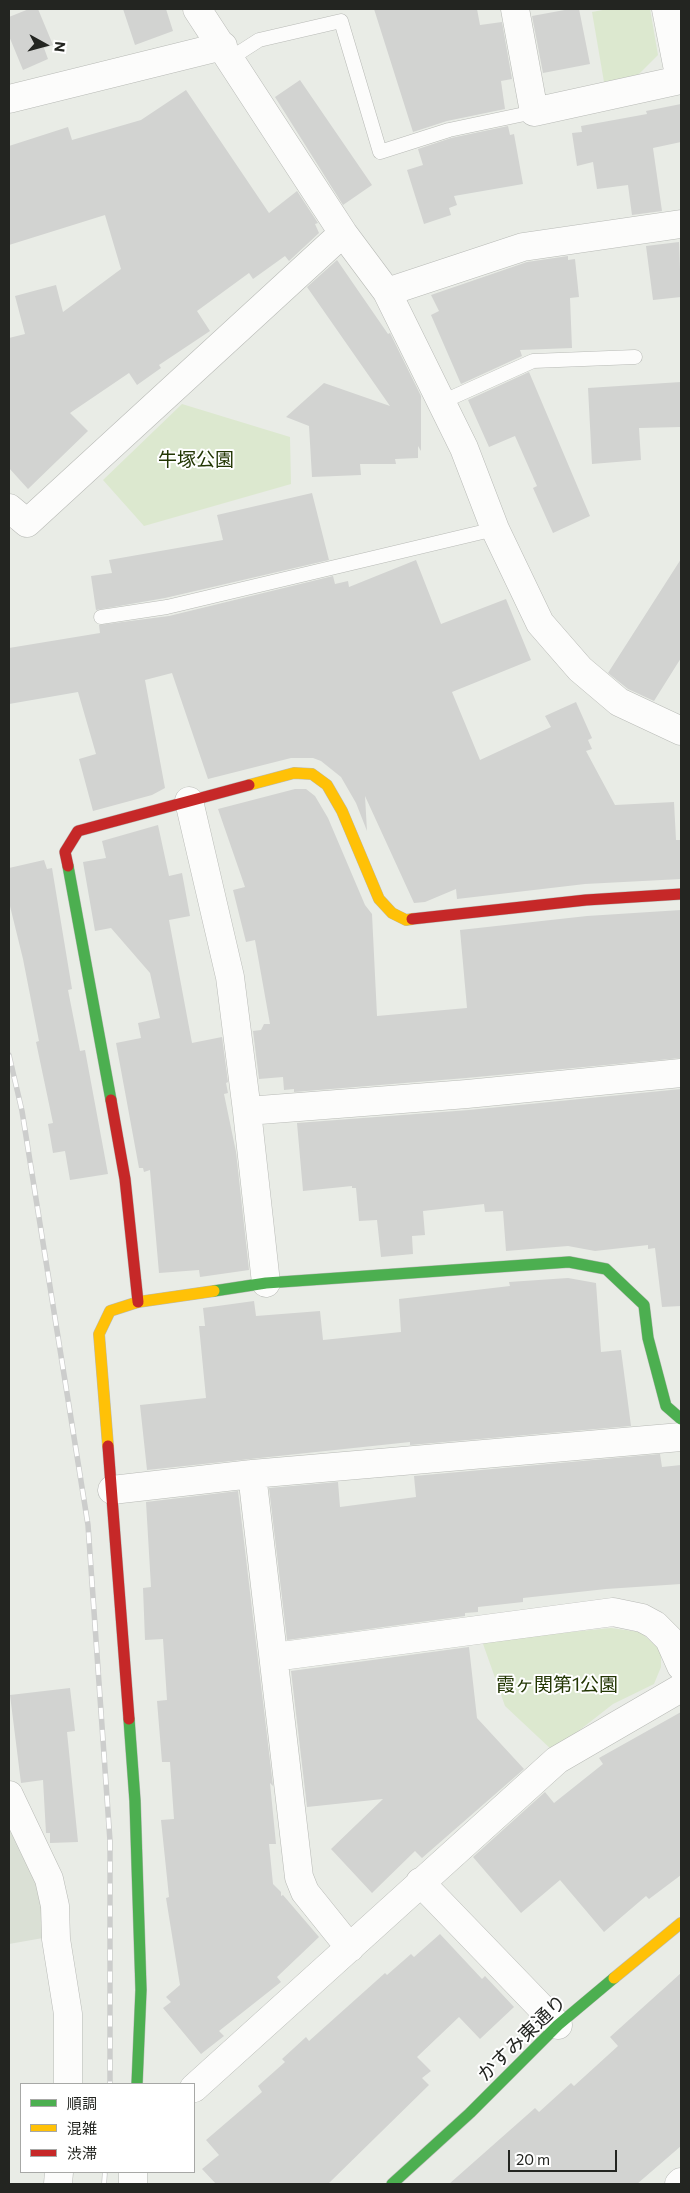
<!DOCTYPE html>
<meta charset="utf-8">
<style>
body{margin:0}
#map{position:relative;width:690px;height:2193px;overflow:hidden;background:#e9ece6;font-family:Commissioner,"Noto Sans JP",sans-serif}
canvas{display:block}
.frame{position:absolute;inset:0;border:10px solid #232521;pointer-events:none}
.legend{position:absolute;left:20px;top:2083px;width:175px;height:90px;box-sizing:border-box;background:#fff;border:1px solid #a7a8a6;margin:0;padding:6px 9px;list-style:none;font-size:15px;color:#232521}
.legend li{display:flex;align-items:center;gap:10px;height:25px}
.legend b{width:25px;border:1px solid #a7a8a6}
.north{position:absolute;left:20px;top:20px;width:50px;height:50px;-webkit-text-stroke:4px #fff;paint-order:stroke;rotate:97deg;font-size:14px;font-weight:700;line-height:20px;text-align:center;color:#232521}
.north::after{content:'';display:block;margin:auto;width:18px;height:22px;background:#232521;clip-path:polygon(50% 0,100% 100%,50% 72%,0 100%)}
.scale{position:absolute;left:508px;top:2150px;width:109px;height:22px;box-sizing:border-box;border:2px solid #232521;border-top:0;padding-left:6px;font-size:15px;line-height:18px;white-space:nowrap;color:#232521;-webkit-text-stroke:4px #fff;paint-order:stroke}
</style>
<div id="map">
<canvas width="690" height="2193"></canvas>
<div class="frame"></div>
<ul class="legend">
<li><b style="height:6px;background:#4caf50"></b>順調</li>
<li><b style="height:6px;background:#ffc107"></b>混雑</li>
<li><b style="height:6px;background:#c62828"></b>渋滞</li>
</ul>
<div class="north">N</div>
<div class="scale">20 m</div>
</div>
<script>
const context = document.querySelector('canvas').getContext('2d');
context.lineJoin = 'round';
function paint(path, color) {
  context.fillStyle = color;
  context.fill(path, 'evenodd');
}
function toPath(rows) {
  const path = new Path2D();
  for (const r of rows) {
    path.moveTo(r[0], r[1]);
    for (let i = 2; i < r.length; i += 2) path.lineTo(r[i], r[i + 1]);
  }
  return path;
}
function strokePath(path, color, width, dash) {
  context.strokeStyle = color;
  context.lineWidth = width;
  context.lineCap = dash ? 'butt' : 'round';
  context.setLineDash(dash || []);
  context.stroke(path);
}
function drawText(font, color, halo, rows, align = 'center') {
  context.font = font + ' Commissioner,"Noto Sans JP",sans-serif';
  context.lineWidth = 4;
  context.setLineDash([]);
  context.textBaseline = 'middle';
  context.strokeStyle = halo;
  context.fillStyle = color;
  for (const [text, x, y, turn = 0] of rows) {
    context.save();
    context.translate(x, y);
    context.rotate((+turn || 0) * Math.PI / 180);
    context.textAlign = isNaN(turn) ? turn : align;
    if (halo) context.strokeText(text, 0, 0);
    context.fillText(text, 0, 0);
    context.restore();
  }
}
paint(toPath([
 [9,1820,42,1892,43,1938,9,1944]
]), '#dae0d5');
paint(toPath([
 [608,9,650,9,658,55,637,76,604,82,592,12],
 [182,404,290,437,291,484,144,526,103,480],
 [611,1628,640,1632,661,1650,661,1667,654,1684,613,1704,553,1751,505,1706,482,1641]
]), '#dce8cf');
paint(toPath([
 [29,9,38,9,53,45,44,48,48,59,23,70,9,36,9,17],
 [123,9,166,9,173,31,135,45],
 [374,9,477,9,480,25,502,22,512,79,501,81,505,109,447,121,413,132],
 [570,9,579,9,590,64,543,73,532,16],
 [300,80,372,185,343,205,275,97],
 [186,90,269,213,297,191,318,223,315,224,319,233,289,261,285,256,253,279,249,273,197,311,210,331,159,365,161,368,137,385,129,373,70,413,88,431,28,489,9,468,9,338,25,334,15,296,56,285,63,312,121,269,105,215,9,245,9,146,68,127,72,140,141,120],
 [681,104,681,142,653,148,662,211,632,215,628,185,597,189,593,162,577,166,572,133,582,132,581,126,647,114,646,111],
 [508,126,510,135,514,134,523,184,454,196,457,205,449,208,451,215,424,224,407,170,423,165,418,149,451,138],
 [679,242,681,297,653,300,646,246],
 [568,256,568,260,575,259,579,297,570,298,572,348,520,350,522,356,461,384,431,315,439,311,431,295,527,262],
 [337,260,388,334,390,333,421,396,421,451,418,446,418,458,395,459,396,464,360,464,361,475,312,477,309,426,286,417,324,383,390,406,307,287],
 [529,372,590,516,553,533,533,488,537,486,515,436,489,447,468,400],
 [681,382,681,427,639,428,641,460,592,464,588,388],
 [312,493,329,560,165,598,96,610,91,576,112,573,109,560,223,540,217,515],
 [681,559,681,658,654,701,628,689,608,673],
 [416,560,441,624,506,599,531,660,452,692,480,760,551,727,545,716,576,702,592,738,588,740,592,749,586,751,615,805,674,802,676,840,681,840,681,879,585,884,457,899,456,889,425,902,414,903,365,796,367,831,356,803,341,777,321,761,313,758,291,758,208,779,172,673,145,680,165,788,152,795,93,811,79,759,96,754,78,692,9,704,9,648,100,633,99,625,169,616,333,576,335,584,348,581,349,587],
 [295,789,306,789,315,796,328,818,365,905,372,914,377,1016,467,1008,460,930,587,916,681,910,681,1058,466,1078,294,1092,294,1089,284,1090,283,1077,259,1079,253,1031,261,1030,264,1024,270,1024,255,940,246,942,233,890,245,887,218,809],
 [158,825,169,876,182,873,190,916,169,920,192,1043,222,1037,228,1082,226,1083,228,1093,224,1094,236,1152,249,1270,200,1277,199,1270,159,1273,150,1170,144,1172,143,1168,139,1168,116,1043,141,1038,138,1023,160,1018,150,973,111,928,95,931,83,862,106,858,102,841],
 [44,860,47,869,52,868,72,989,68,990,80,1051,85,1050,108,1174,70,1180,65,1151,53,1153,48,1124,53,1123,36,1042,39,1041,23,959,9,902,9,868],
 [681,1089,681,1306,662,1307,655,1248,648,1249,648,1245,595,1251,568,1246,506,1251,503,1211,485,1212,484,1204,423,1211,425,1235,412,1236,413,1254,381,1257,377,1220,359,1221,356,1188,352,1188,352,1186,303,1191,297,1123,469,1110],
 [568,1278,596,1283,601,1352,621,1350,631,1426,410,1445,410,1442,147,1470,140,1405,206,1398,199,1326,205,1326,203,1308,254,1301,256,1316,320,1311,323,1340,401,1332,399,1299,510,1286,509,1282],
 [660,1454,662,1467,681,1465,681,1584,606,1589,523,1598,523,1602,478,1607,478,1612,465,1613,465,1616,287,1640,269,1488,338,1482,340,1507,416,1497,414,1476],
 [238,1491,273,1786,270,1783,276,1844,269,1844,273,1884,281,1892,281,1896,283,1895,319,1937,277,1977,281,1982,219,2031,224,2036,201,2054,163,2008,171,2002,166,1997,180,1985,166,1898,169,1897,161,1820,174,1819,170,1762,162,1762,157,1701,167,1700,163,1639,145,1640,143,1588,151,1587,146,1502],
 [469,1647,477,1718,524,1769,422,1858,415,1851,372,1893,331,1849,383,1799,307,1807,291,1671],
 [70,1688,75,1731,67,1732,78,1842,50,1843,50,1833,46,1833,43,1780,21,1783,10,1695],
 [681,1712,681,1875,649,1899,646,1896,604,1932,560,1880,521,1913,473,1857,545,1792,554,1803,603,1764,599,1758],
 [440,1934,482,1979,485,1976,514,2007,480,2039,459,2017,417,2057,431,2071,422,2078,429,2085,328,2184,216,2184,202,2169,219,2155,206,2140,262,2092,258,2086,285,2062,282,2059,306,2037,309,2041,385,1973,387,1975,411,1954,414,1957],
 [681,1973,681,2146,637,2184,449,2184,535,2108,539,2112,571,2083,574,2086,618,2046,610,2037]
]), '#d2d3d1');
const lane = toPath([
 [231,58,259,40,341,21,380,152,449,130,534,112],
 [442,402,533,361,635,357],
 [101,617,167,607,495,529]
]);
const street = toPath([
 [197,9,343,233,387,292,464,448,495,529,540,623,580,669,619,702,681,731],
 [515,9,534,112,680,80,666,9],
 [9,99,223,46],
 [387,292,523,247,681,224],
 [9,508,27,523,343,233],
 [189,801,230,977,247,1111,266,1283],
 [247,1111,467,1094,681,1073],
 [252,1474,299,1877,305,1892,350,1948],
 [112,1490,252,1474,681,1437],
 [274,1657,613,1612,642,1618,655,1625,669,1639,681,1666],
 [9,1795,49,1879,55,1906,56,1939,68,2014,68,2084],
 [420,1882,558,2025],
 [194,2088,557,1760,681,1688],
 [58,2184,59,2172],
 [133,2184,133,2172],
 [679,2184,681,2182]
]);
const fast = toPath([
 [68,866,111,1100],
 [214,1291,266,1283,569,1262,606,1269,644,1305,648,1338,666,1406,681,1419],
 [129,1719,135,1801,141,1990,137,2084],
 [392,2184,470,2113,558,2025,614,1978]
]);
const slow = toPath([
 [249,785,294,773,312,774,327,785,342,811,379,899,392,913,406,920,412,919],
 [108,1446,99,1334,110,1311,138,1302,214,1291],
 [614,1978,681,1923]
]);
const jam = toPath([
 [68,866,65,852,78,831,249,785],
 [412,919,586,900,681,894],
 [111,1100,125,1179,138,1302],
 [108,1446,129,1719]
]);
strokePath(lane, '#b8bab6', 15);
strokePath(street, '#b8bab6', 29);
strokePath(fast, '#b8bab6', 12);
strokePath(slow, '#b8bab6', 12);
strokePath(jam, '#b8bab6', 12);
strokePath(lane, '#fcfcfb', 14);
strokePath(street, '#fcfcfb', 28);
strokePath(fast, '#4caf50', 11);
strokePath(slow, '#ffc107', 11);
strokePath(jam, '#c62828', 11);
const rail = toPath([
 [9,1055,22,1111,88,1525,110,1841,110,2084],
 [104,2184,105,2172]
]);
strokePath(rail, '#cccdcc', 5.5);
strokePath(rail, '#fff', 4, [11]);
drawText('19px', '#233704', '#fff', [
 ["牛塚公園",196,460],
 ["霞ヶ関第1公園",557,1685]
]);
drawText('19px', '#232521', '#fff', [
 ["かすみ東通り",522,2038,-44]
]);
</script>
